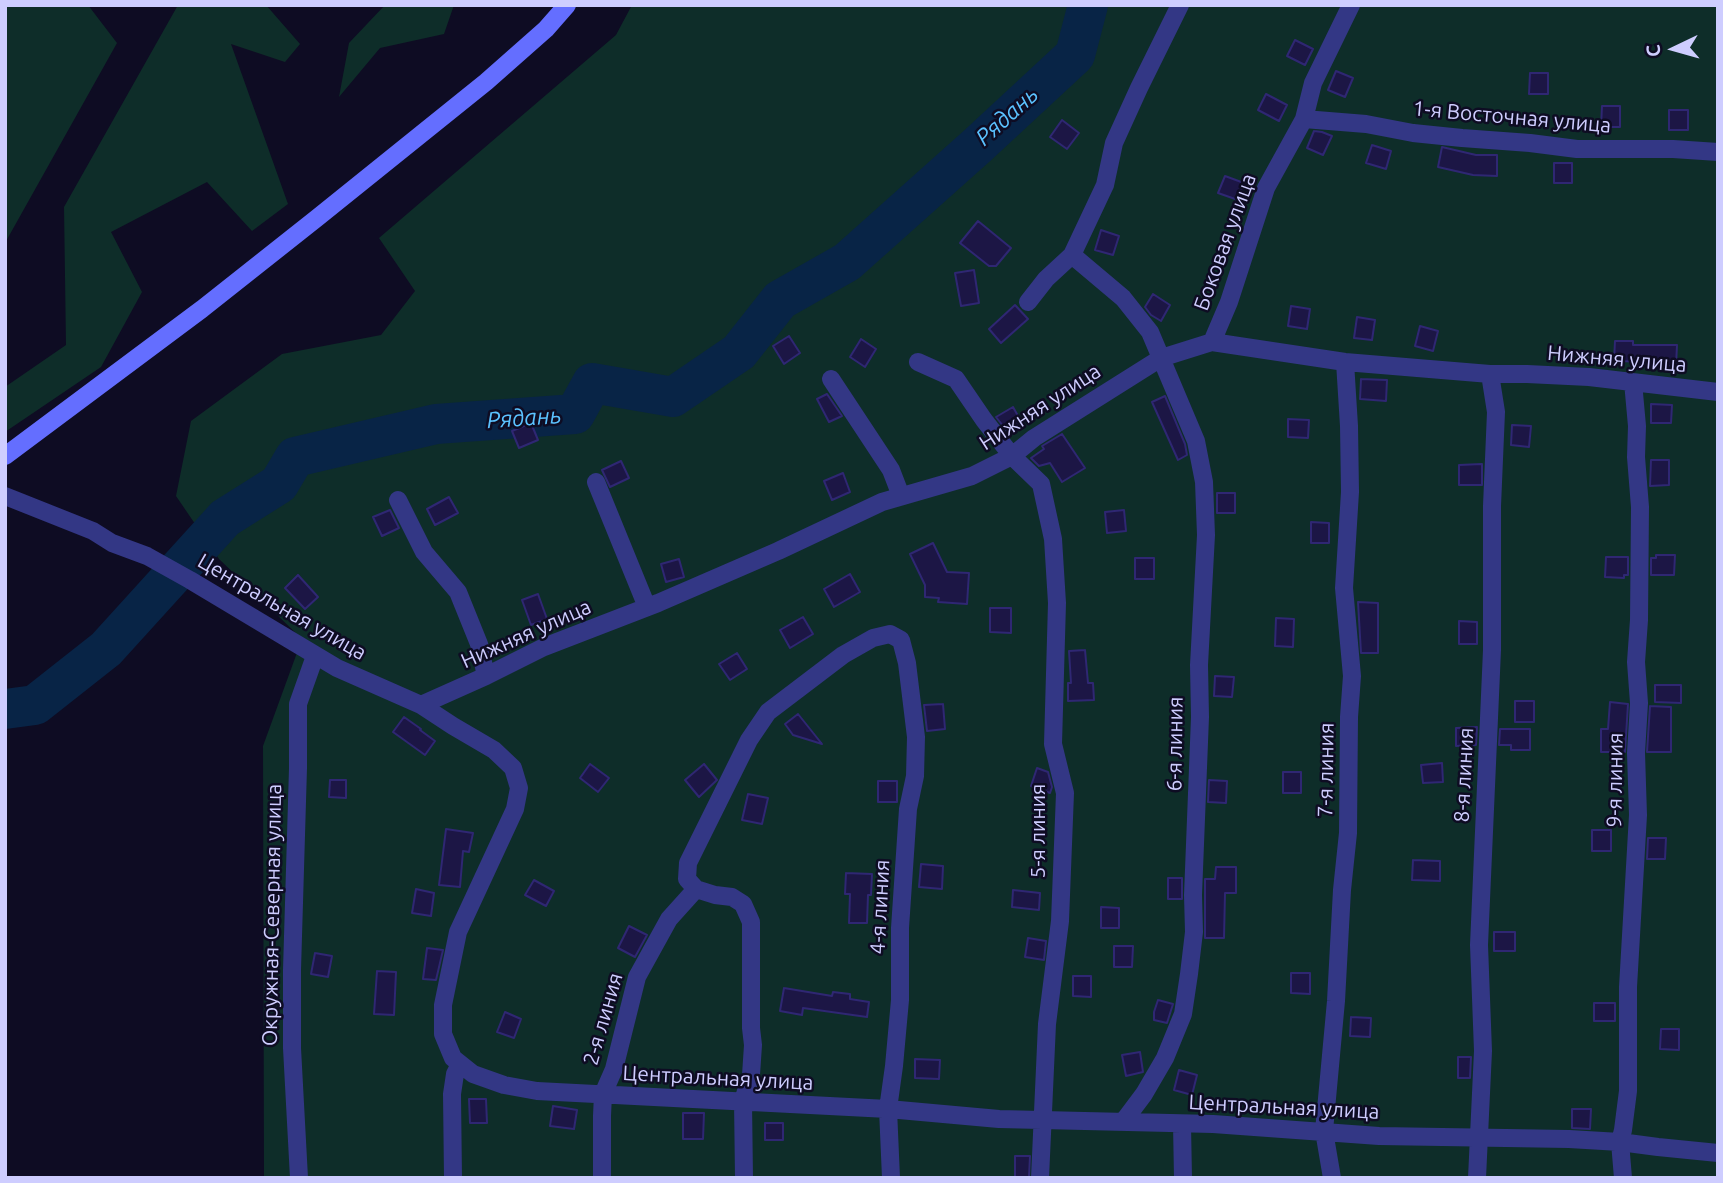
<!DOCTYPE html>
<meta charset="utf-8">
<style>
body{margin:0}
#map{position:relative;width:1723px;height:1183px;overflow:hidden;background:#0e0c23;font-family:Ubuntu,sans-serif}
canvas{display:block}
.frame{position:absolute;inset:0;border:7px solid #cecdff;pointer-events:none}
.north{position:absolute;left:1639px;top:14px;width:70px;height:70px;-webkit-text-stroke:5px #0e0c23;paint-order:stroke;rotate:265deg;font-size:19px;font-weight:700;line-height:28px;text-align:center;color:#cecdff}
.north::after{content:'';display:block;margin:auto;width:24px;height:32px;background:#cecdff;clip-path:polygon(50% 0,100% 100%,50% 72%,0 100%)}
</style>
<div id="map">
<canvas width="1723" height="1183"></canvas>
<div class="frame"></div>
<div class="north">С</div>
</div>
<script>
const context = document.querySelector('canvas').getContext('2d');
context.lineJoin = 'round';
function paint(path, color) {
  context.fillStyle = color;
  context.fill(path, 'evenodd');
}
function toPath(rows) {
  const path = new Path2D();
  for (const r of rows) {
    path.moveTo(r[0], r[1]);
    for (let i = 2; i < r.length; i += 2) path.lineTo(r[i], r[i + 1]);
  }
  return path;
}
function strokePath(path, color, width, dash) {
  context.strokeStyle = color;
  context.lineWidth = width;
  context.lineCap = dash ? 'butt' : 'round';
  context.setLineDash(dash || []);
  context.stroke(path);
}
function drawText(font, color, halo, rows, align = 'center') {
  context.font = font + ' Ubuntu,sans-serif';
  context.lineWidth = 5;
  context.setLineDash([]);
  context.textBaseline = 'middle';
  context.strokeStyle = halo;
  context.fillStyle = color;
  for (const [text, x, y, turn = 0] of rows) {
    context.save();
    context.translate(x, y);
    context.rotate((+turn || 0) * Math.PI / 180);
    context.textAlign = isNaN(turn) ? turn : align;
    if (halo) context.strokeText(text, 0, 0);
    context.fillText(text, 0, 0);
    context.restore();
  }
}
paint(toPath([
 [5,5,88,5,117,43,5,243],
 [178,5,266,5,300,44,285,62,231,44,288,204,252,231,207,182,111,232,142,292,101,367,5,432,5,387,66,345,64,207],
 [385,5,454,5,444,34,380,48,339,97,349,43],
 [632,5,1718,5,1718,1178,264,1178,263,746,302,639,219,559,176,496,191,421,282,354,381,335,415,291,379,238,616,35]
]), '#0e2d29');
strokePath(toPath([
 [5,709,35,705,106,649,225,518,279,484,295,457,436,424,575,414,592,383,673,397,739,352,780,300,847,262,978,145,1075,55,1088,5]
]), '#082446', 40);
const building = toPath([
 [1295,40,1313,49,1305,65,1287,56,1295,40],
 [1336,71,1353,78,1345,97,1328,90,1336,71],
 [1530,73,1548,73,1548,94,1529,94,1530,73],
 [1266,94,1287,105,1279,121,1258,110,1266,94],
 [1602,106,1620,106,1620,127,1601,127,1602,106],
 [1669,110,1688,110,1688,130,1669,130,1669,110],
 [1062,120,1079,133,1067,149,1050,137,1062,120],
 [1314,131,1322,132,1332,136,1323,155,1307,148,1314,131],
 [1372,145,1391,151,1386,169,1366,163,1372,145],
 [1442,147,1476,155,1497,155,1497,176,1473,175,1438,167,1442,147],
 [1554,163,1572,163,1572,183,1554,183,1554,163],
 [1225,176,1244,183,1238,200,1218,193,1225,176],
 [978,221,1011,248,996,266,989,266,960,243,978,221],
 [1101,230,1119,236,1113,255,1095,250,1101,230],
 [974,270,979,303,961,306,955,273,974,270],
 [1153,294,1170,305,1161,321,1151,315,1145,307,1153,294],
 [1015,305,1028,319,1001,343,989,329,1015,305],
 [1291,306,1310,309,1307,329,1288,326,1291,306],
 [1357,317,1375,320,1372,340,1354,338,1357,317],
 [1420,326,1438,331,1433,351,1415,346,1420,326],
 [789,336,800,353,784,364,773,346,789,336],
 [861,339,876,349,865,367,850,357,861,339],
 [1615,341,1633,341,1633,345,1677,345,1676,366,1658,366,1658,362,1614,361,1615,341],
 [1361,379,1387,380,1386,401,1360,399,1361,379],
 [827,394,842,416,829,422,817,399,827,394],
 [1165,396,1185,444,1187,455,1178,460,1152,402,1165,396],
 [1651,404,1672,405,1671,423,1651,423,1651,404],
 [1013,407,1022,423,1007,431,996,417,1013,407],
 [1288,419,1309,420,1308,438,1288,437,1288,419],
 [531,423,538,440,519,448,512,431,531,423],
 [1512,425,1531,426,1529,447,1511,445,1512,425],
 [1062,434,1085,468,1062,482,1050,463,1039,466,1031,458,1044,449,1042,446,1062,434],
 [1651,460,1669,460,1669,485,1650,486,1651,460],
 [621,461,629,478,610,487,602,470,621,461],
 [1482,464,1482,485,1459,485,1459,465,1482,464],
 [843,473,850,492,832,500,824,481,843,473],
 [1217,493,1235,493,1235,513,1217,513,1217,493],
 [449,497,458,513,435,525,427,509,449,497],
 [390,510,399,528,382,536,373,517,390,510],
 [1124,510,1126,531,1107,533,1105,512,1124,510],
 [1311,522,1329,523,1329,543,1311,543,1311,522],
 [933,543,947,572,969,573,967,604,938,602,939,598,925,597,925,585,910,554,933,543],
 [1656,555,1675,555,1674,575,1651,575,1651,558,1656,558,1656,555],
 [1606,557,1628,557,1628,575,1624,575,1624,578,1605,577,1606,557],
 [1135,558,1154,558,1154,579,1135,579,1135,558],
 [679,559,684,577,666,582,661,564,679,559],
 [850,574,860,592,834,607,824,589,850,574],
 [298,575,318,597,305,609,285,588,298,575],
 [538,594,547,619,531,625,522,600,538,594],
 [1358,602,1378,603,1378,653,1361,653,1358,602],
 [990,608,1011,608,1011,633,990,632,990,608],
 [803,617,813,634,790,648,780,630,803,617],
 [1276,618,1294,619,1293,647,1275,646,1276,618],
 [1459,621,1477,622,1477,644,1459,644,1459,621],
 [1085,650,1088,683,1093,683,1094,700,1068,701,1068,683,1071,683,1069,651,1085,650],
 [737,653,747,669,730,680,719,664,737,653],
 [1215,676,1234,677,1232,697,1214,696,1215,676],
 [1655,685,1681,685,1681,703,1655,702,1655,685],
 [1515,701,1534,701,1534,722,1515,722,1515,701],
 [1610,702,1628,704,1625,752,1601,752,1601,729,1608,729,1610,702],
 [943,704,945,729,927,731,924,705,943,704],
 [1650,706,1671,707,1671,752,1647,752,1650,706],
 [798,714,822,744,793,735,785,724,798,714],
 [404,717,421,729,420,730,435,741,425,755,393,732,404,717],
 [1477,727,1476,745,1456,746,1456,728,1477,727],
 [1500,729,1530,729,1530,750,1511,750,1511,745,1499,745,1500,729],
 [1442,763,1443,782,1423,783,1421,765,1442,763],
 [590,764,609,778,598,792,580,778,590,764],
 [704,764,717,780,699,797,685,780,704,764],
 [1037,768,1048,772,1052,787,1050,793,1031,786,1037,768],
 [1283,772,1301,772,1301,793,1283,793,1283,772],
 [330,780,346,780,346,798,329,797,330,780],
 [1209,780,1227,781,1226,803,1208,802,1209,780],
 [878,781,897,781,897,802,878,802,878,781],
 [748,794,768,798,762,824,742,820,748,794],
 [446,829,473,833,469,852,463,851,460,887,439,885,446,829],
 [1592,830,1611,830,1611,851,1592,851,1592,830],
 [1648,838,1666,838,1665,859,1647,859,1648,838],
 [1413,860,1440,861,1440,881,1412,880,1413,860],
 [921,864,943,866,942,889,919,887,921,864],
 [1216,867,1236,867,1236,893,1225,893,1224,938,1205,938,1205,879,1215,879,1216,867],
 [846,873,872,874,871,895,868,895,867,923,849,923,850,894,845,894,846,873],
 [1168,878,1182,878,1182,899,1168,899,1168,878],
 [534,880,554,891,546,906,525,895,534,880],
 [416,889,434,893,431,916,412,913,416,889],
 [1013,890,1040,893,1039,910,1012,907,1013,890],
 [1101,907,1119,908,1119,928,1101,928,1101,907],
 [629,926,647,935,635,957,618,948,629,926],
 [1494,932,1515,932,1515,951,1494,951,1494,932],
 [1028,938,1046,941,1044,960,1025,957,1028,938],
 [1114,946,1133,946,1132,967,1114,967,1114,946],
 [427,948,443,950,436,980,423,979,427,948],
 [315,953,332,956,328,977,311,974,315,953],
 [377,971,396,972,394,1015,374,1014,377,971],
 [1291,973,1310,973,1310,994,1291,993,1291,973],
 [1073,976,1091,976,1091,997,1073,996,1073,976],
 [784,988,832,996,833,992,850,994,850,999,869,1002,867,1017,803,1008,802,1015,780,1011,784,988],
 [1158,1000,1173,1004,1167,1023,1154,1020,1154,1012,1158,1000],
 [1594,1003,1615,1003,1615,1021,1594,1021,1594,1003],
 [505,1012,521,1019,514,1038,497,1032,505,1012],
 [1351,1017,1371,1018,1370,1037,1350,1036,1351,1017],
 [1661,1029,1679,1029,1679,1050,1660,1049,1661,1029],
 [1140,1052,1143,1072,1126,1076,1122,1055,1140,1052],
 [1458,1057,1471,1057,1470,1078,1458,1078,1458,1057],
 [915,1059,940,1060,939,1079,915,1078,915,1059],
 [1179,1070,1197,1075,1192,1095,1174,1090,1179,1070],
 [469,1099,486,1099,487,1123,470,1123,469,1099],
 [553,1106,577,1110,574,1129,550,1126,553,1106],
 [1572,1109,1591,1109,1590,1129,1572,1128,1572,1109],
 [683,1113,704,1113,703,1139,683,1139,683,1113],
 [765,1123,783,1123,783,1140,765,1140,765,1123],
 [1015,1156,1030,1156,1029,1177,1015,1177,1015,1156]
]);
paint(building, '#1c1645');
strokePath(building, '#2f2773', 2);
strokePath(toPath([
 [1304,119,1366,124,1413,133,1462,138,1530,143,1577,149,1673,149,1718,152],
 [1072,255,1123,298,1150,332,1196,441,1204,482,1206,535,1199,665,1200,717,1193,895,1194,932,1189,974,1183,1014,1165,1058,1144,1094,1123,1122],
 [1028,302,1046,279,1072,255,1105,185,1114,143,1139,88,1180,5],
 [1212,342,1229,302,1266,188,1304,119,1313,83,1351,5],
 [918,362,956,379,984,420,1012,456,1041,484,1053,539,1057,603,1053,744,1065,793,1060,921,1047,1024,1040,1178],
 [831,379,891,470,901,496],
 [596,482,647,607],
 [5,496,93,531,112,543,147,556,190,580,337,668,421,705,453,726,494,750,513,768,519,788,515,809,458,932,443,1005,443,1034,453,1058,473,1074,504,1085,537,1091,888,1109,999,1119,1213,1124,1379,1136,1569,1139,1620,1142,1658,1147,1718,1153],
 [398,500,424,552,458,592,479,644,486,676],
 [421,705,486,676,544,647,658,603,778,551,882,502,972,476,1012,456,1034,438,1161,358,1212,342,1345,362,1490,374,1527,374,1589,377,1718,392],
 [1182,1124,1183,1178],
 [299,1178,292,1048,292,970,298,768,298,704,315,656],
 [453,1178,452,1094,455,1074,460,1064],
 [602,1178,602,1116,603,1094,614,1069,637,977,669,919,696,889],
 [744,1178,743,1101,751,1075,753,1045,751,1028,751,922,743,904,732,897,715,895,696,889,687,879,688,863,749,740,768,712,843,655,873,638,890,634,901,640,907,663,916,737,915,776,908,809,900,928,900,1000,894,1066,888,1109,891,1178],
 [1332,1178,1324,1131,1336,1001,1342,890,1348,833,1349,717,1352,676,1344,588,1350,492,1349,426,1345,362],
 [1477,1178,1483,1051,1479,945,1492,650,1492,506,1496,412,1490,374],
 [1623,1178,1620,1142,1623,1130,1628,1091,1628,987,1638,815,1636,753,1639,703,1636,662,1639,620,1640,507,1636,457,1637,426,1633,382]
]), '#333785', 18);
strokePath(toPath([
 [5,456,202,309,317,218,486,82,546,29,567,5]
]), '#646eff', 18);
drawText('21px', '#cecdff', '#0e0c23', [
 ["1-я Восточная улица",1512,117,5],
 ["Боковая улица",1225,242,-70],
 ["Нижняя улица",1617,359,5],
 ["Нижняя улица",1040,407,-33],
 ["Центральная улица",282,607,30],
 ["Нижняя улица",526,634,-24],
 ["6-я линия",1175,744,-89],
 ["7-я линия",1326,770,-89],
 ["8-я линия",1464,775,-87],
 ["9-я линия",1615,780,-89],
 ["5-я линия",1038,831,-90],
 ["4-я линия",880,907,-87],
 ["Окружная-Северная улица",272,915,-89],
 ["2-я линия",603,1019,-74],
 ["Центральная улица",718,1078,3],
 ["Центральная улица",1284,1107,3]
]);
drawText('italic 23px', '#5bc2ff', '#0e0c23', [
 ["Рядань",1007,116,-42],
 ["Рядань",524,418,-4]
]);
</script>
